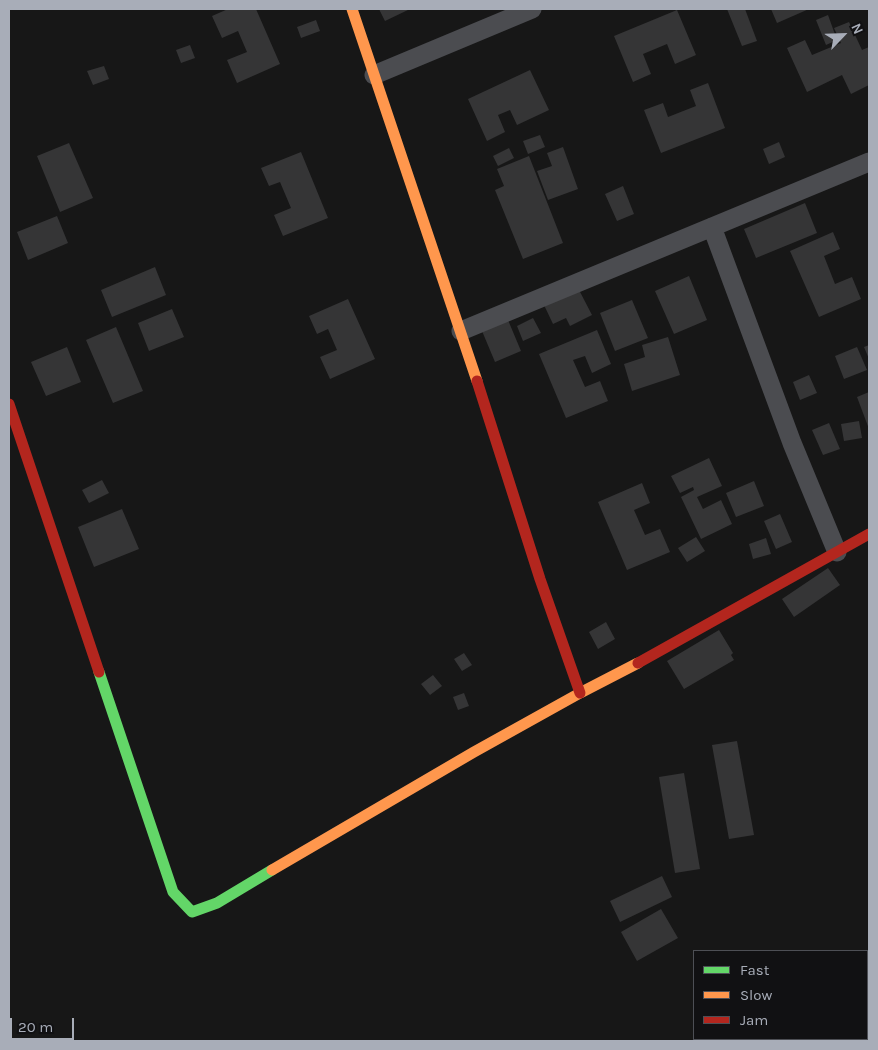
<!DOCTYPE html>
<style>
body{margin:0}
#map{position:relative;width:878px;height:1050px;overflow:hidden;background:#171717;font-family:Karla,sans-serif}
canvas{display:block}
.frame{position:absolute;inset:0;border:10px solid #a8adb8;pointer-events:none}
.legend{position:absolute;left:693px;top:950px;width:175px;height:90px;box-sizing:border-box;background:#111113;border:1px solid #4d4f55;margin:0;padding:6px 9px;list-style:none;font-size:15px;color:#a8adb8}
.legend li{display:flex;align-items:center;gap:10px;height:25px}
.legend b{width:25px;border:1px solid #4d4f55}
.north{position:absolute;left:818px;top:10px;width:50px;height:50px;-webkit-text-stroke:4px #111113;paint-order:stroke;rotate:66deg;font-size:14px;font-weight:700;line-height:20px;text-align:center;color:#a8adb8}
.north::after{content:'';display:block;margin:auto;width:18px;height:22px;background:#a8adb8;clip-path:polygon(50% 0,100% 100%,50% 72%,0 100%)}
.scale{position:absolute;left:10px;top:1018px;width:64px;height:22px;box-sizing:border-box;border:2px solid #a8adb8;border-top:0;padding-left:6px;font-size:15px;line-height:18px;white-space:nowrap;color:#a8adb8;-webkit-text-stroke:4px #111113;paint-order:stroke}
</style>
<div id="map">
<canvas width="878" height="1050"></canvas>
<div class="frame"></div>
<ul class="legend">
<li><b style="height:6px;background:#63d668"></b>Fast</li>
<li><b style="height:6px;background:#ff974d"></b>Slow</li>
<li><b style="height:6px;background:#b3261e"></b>Jam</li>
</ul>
<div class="north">N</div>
<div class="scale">20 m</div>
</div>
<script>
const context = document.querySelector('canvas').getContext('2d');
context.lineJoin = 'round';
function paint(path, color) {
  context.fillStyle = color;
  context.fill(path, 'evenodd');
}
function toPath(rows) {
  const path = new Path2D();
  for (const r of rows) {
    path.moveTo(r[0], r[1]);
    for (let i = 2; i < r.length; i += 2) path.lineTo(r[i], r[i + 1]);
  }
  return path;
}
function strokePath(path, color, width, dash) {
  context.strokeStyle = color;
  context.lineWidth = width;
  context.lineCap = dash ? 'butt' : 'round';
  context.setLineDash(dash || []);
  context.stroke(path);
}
paint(toPath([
 [228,9,256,9,280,64,237,83,227,60,247,52,238,31,222,38,212,16],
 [379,9,410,9,385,21],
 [727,9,745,9,757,41,742,46],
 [771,9,809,9,777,23],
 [677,10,696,55,675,64,667,44,643,54,651,74,633,82,614,36],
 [828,15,837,40,826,45,816,20],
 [316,20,320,31,301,38,297,27],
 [849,22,862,50,869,47,869,85,851,94,842,75,807,92,787,48,805,40,812,55,841,43,834,28],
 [190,45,195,58,181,63,176,50],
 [104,66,109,79,93,85,87,71],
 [530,70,549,110,517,125,510,110,498,115,505,132,487,141,468,99],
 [708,83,725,128,661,153,644,110,663,103,668,117,696,106,690,90],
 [540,135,545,147,528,154,523,141],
 [779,142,785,157,769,164,763,149],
 [69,143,93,198,60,212,37,156],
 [563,147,578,189,548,200,537,171,552,166,547,153],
 [509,148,514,158,498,166,493,156],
 [301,152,328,218,283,236,274,215,291,208,280,182,269,186,261,168],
 [529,156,563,243,523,259,495,190,504,186,497,169],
 [623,186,634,214,617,221,605,194],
 [805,203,817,233,756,258,744,229],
 [57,216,68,243,28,260,17,232],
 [833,232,840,249,824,256,835,284,852,277,861,299,819,317,790,251],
 [155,267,166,295,112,317,101,290],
 [689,276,707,320,674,334,655,291],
 [578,288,592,315,570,326,566,318,553,324,544,305],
 [348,299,375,359,330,379,320,357,337,350,328,329,317,334,309,316],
 [632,300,648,338,615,351,600,313],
 [172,309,184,337,149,351,138,323],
 [533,318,541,333,523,341,517,326],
 [508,320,521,351,495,362,482,331],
 [116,327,143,391,113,403,86,340],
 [597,330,611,364,592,373,585,356,573,360,585,387,600,381,608,401,566,418,539,354],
 [668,337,680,375,632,391,624,364,645,357,642,345],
 [869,345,869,359,864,347],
 [67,347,81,382,46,396,31,362],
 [857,347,867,370,844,379,835,356],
 [809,375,817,393,800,400,793,382],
 [869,392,869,429,857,397],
 [859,421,862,438,844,441,841,424],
 [829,423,840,449,823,455,812,430],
 [709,458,722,486,697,497,703,509,721,500,732,524,701,539,681,497,694,490,693,487,680,493,671,476],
 [102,480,109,493,89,503,82,490],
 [754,481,764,506,736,517,726,493],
 [642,483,650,503,634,510,645,535,660,529,670,552,627,570,598,502],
 [122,509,139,549,94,567,78,527],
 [780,514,792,542,776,549,764,521],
 [696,537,705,551,687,562,678,548],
 [766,538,771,554,753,559,749,544],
 [828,568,840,585,794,617,782,599],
 [606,622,615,639,598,649,589,632],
 [719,630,733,653,731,655,734,660,684,689,667,661],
 [464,653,472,665,462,671,454,659],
 [433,675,442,686,430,695,421,684],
 [464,693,469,706,458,710,453,697],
 [737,741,754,835,729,839,712,745],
 [684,773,700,869,675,873,659,777],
 [662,876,672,897,620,922,610,901],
 [661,909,678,938,637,961,621,932]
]), '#353536');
strokePath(toPath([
 [374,75,532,9],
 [712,227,792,443,837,552],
 [461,331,869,162]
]), '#4b4c50', 19);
strokePath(toPath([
 [99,672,173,892,192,912,217,903,272,870]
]), '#63d668', 11);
strokePath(toPath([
 [352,9,477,381],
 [272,870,474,752,580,693,638,663]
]), '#ff974d', 11);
strokePath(toPath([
 [477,381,540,579,580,693],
 [9,404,99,672],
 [638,663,869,534]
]), '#b3261e', 11);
</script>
